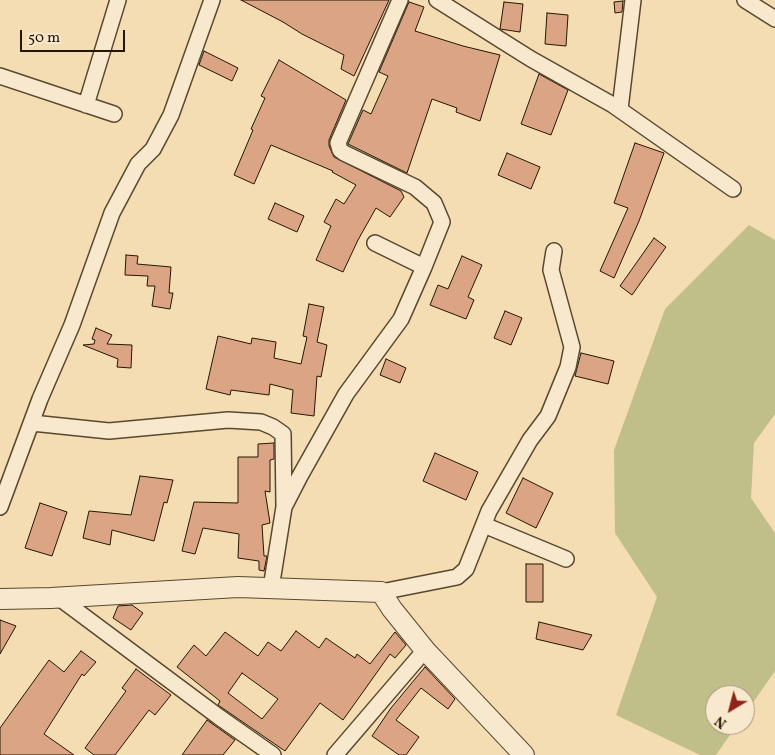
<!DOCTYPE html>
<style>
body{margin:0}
#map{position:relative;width:775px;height:755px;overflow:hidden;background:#f4dcb3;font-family:Vollkorn,serif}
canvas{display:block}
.north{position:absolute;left:705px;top:685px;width:50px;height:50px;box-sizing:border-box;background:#f8e8ce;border:1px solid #a4947c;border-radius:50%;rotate:217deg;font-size:14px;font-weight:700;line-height:20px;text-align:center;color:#251602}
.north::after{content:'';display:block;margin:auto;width:18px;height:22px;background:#8f2418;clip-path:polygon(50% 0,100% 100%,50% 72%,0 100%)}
.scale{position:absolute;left:20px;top:30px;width:105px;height:22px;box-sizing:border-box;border:2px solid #251602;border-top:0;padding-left:6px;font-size:15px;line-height:18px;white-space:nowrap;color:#251602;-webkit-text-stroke:4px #f8e8ce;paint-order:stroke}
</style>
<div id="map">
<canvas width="775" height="755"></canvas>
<div class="north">N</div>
<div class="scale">50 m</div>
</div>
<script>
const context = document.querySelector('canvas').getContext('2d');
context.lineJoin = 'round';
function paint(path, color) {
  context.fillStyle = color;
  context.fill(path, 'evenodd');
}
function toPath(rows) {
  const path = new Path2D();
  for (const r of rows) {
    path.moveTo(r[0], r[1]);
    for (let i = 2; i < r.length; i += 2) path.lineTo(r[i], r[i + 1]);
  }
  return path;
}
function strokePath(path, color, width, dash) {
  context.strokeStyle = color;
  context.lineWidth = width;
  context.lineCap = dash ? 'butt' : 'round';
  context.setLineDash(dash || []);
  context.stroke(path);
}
paint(toPath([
 [749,225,775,240,775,414,754,443,751,498,775,533,775,671,745,714,745,695,715,695,715,725,737,725,716,755,700,755,616,715,657,597,615,533,614,450,665,309]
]), '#c0bf89');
const building = toPath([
 [241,0,389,0,354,76,341,69,344,55,302,34,283,22,241,0],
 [623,1,622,12,615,13,614,2,623,1],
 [409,2,424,7,415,31,463,46,500,55,480,121,456,112,457,108,432,99,407,173,348,144,363,110,371,114,388,76,379,72,409,2],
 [504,2,523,4,520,32,500,29,504,2],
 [547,13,568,15,566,46,545,44,547,13],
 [204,51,238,68,232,81,199,65,204,51],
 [279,60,346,100,329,140,329,146,334,157,401,191,404,197,390,217,376,208,358,240,343,272,316,260,331,226,324,222,336,199,344,204,356,185,332,172,333,171,271,145,254,184,234,175,253,130,251,129,265,98,261,96,279,60],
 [539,74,568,90,551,135,521,124,539,74],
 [635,143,664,153,639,221,614,278,600,271,628,208,614,203,635,143],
 [507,153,540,167,531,189,498,175,507,153],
 [275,203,304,216,297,232,268,219,275,203],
 [654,238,666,247,632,295,620,286,654,238],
 [126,255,138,256,137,264,171,267,169,293,173,293,170,309,152,306,155,286,147,286,148,276,125,275,126,255],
 [462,256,482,265,468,297,474,300,466,319,430,305,438,285,448,289,462,256],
 [309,304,324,307,317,342,327,345,321,377,317,376,314,416,291,413,293,390,270,384,269,395,231,390,230,395,206,389,218,336,251,344,252,338,276,342,274,358,301,364,307,337,303,336,309,304],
 [505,311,522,318,511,345,494,338,505,311],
 [96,328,112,335,107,344,132,345,131,368,117,367,118,359,83,345,94,344,95,340,92,339,96,328],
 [581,353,614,361,608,384,575,376,581,353],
 [386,359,406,368,400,383,380,375,386,359],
 [274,443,274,459,270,460,270,492,265,491,270,523,262,525,264,556,267,556,264,571,259,570,259,561,238,558,239,534,203,528,195,554,182,551,194,502,238,503,238,457,258,457,258,444,274,443],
 [435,453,478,472,466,500,423,481,435,453],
 [140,476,173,480,167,503,164,502,154,541,112,530,110,545,83,538,89,511,131,515,140,476],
 [523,478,553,493,536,528,506,513,523,478],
 [40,503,67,512,52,556,25,548,40,503],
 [526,564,543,564,543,602,526,602,526,564],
 [132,605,143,613,131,630,113,618,118,606,132,605],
 [0,620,16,626,0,654,0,620],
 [539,622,592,635,583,650,536,639,539,622],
 [296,631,319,648,326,638,355,658,357,654,370,664,395,632,406,645,395,658,390,654,343,720,320,703,285,751,218,705,220,701,177,667,194,645,206,656,225,632,258,656,268,642,281,651,296,631],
 [242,673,278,699,262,719,228,693,242,673],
 [81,651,96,662,84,676,82,674,44,734,74,755,0,755,0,728,49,660,64,672,81,651],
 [425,667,455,699,448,709,421,688,396,720,419,737,406,755,399,755,372,736,391,708,425,667],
 [136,669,171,695,155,715,149,710,115,755,94,755,85,748,126,691,122,688,136,669],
 [207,720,235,740,223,755,182,755,207,720]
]);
paint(building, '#dba585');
strokePath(building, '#251602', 1);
const minor = toPath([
 [400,0,338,143,340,150,344,153,415,187,434,203,442,222,424,267],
 [437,0,531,59,613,105,733,189],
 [745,0,775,19],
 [0,76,114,114],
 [86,105,118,0],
 [620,109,633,0],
 [32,423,109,431,228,420,261,422,273,427,283,434,284,505],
 [0,507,40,399,72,325,112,213,138,164,153,149,171,115,212,0],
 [484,525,566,559],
 [271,588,284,507,300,476,346,394,401,319,424,267,375,243],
 [381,592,457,577,466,569,489,511,530,440,548,416,568,367,572,347,551,270,554,251],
 [58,597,219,717,273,755],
 [335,755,425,650]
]);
const tertiary = toPath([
 [0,599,51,598,238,587,381,592,392,609,425,650,524,755]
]);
strokePath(minor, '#59482e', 18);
strokePath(tertiary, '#59482e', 22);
strokePath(minor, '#f8e8ce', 15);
strokePath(tertiary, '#f8e8ce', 20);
</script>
